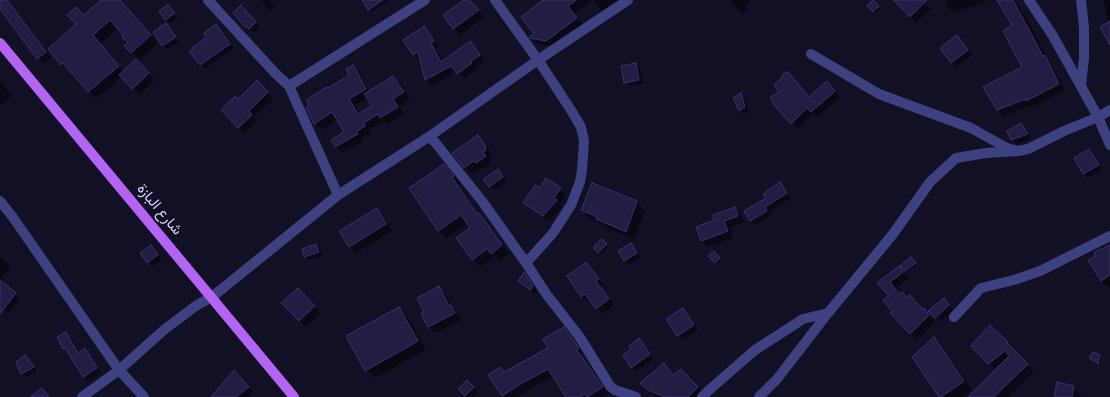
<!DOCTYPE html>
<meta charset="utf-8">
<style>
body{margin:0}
canvas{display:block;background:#121024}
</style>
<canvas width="1110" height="397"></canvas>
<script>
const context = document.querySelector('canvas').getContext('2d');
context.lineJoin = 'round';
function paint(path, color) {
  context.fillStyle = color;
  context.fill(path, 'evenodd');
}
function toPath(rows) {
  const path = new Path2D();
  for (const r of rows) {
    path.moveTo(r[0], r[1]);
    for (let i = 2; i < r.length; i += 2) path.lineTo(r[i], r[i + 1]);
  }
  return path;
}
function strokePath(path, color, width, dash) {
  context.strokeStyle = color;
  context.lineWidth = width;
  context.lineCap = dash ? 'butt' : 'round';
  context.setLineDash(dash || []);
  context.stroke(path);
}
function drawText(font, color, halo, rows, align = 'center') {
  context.font = font + ' "Titillium Web",Vazirmatn,sans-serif';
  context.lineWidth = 4;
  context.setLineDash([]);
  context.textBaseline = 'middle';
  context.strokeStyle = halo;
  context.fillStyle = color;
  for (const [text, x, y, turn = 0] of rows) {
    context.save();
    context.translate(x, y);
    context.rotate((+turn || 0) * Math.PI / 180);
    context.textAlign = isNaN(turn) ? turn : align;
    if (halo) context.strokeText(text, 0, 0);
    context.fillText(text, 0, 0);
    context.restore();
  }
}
paint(toPath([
 [0,0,7,0,51,58,44,64,38,58,0,8],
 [103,0,119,0,158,43,140,60,126,46,129,43,118,28,100,44,124,72,143,67,155,80,139,95,122,77,96,99,71,71,70,72,49,49],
 [261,0,269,0,275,7,270,11],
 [362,0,386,0,387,2,372,12],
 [466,0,469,0,484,17,460,35,454,28],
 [545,0,592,0,574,13,583,25,554,47,538,44,531,37,535,34],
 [593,0,624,0,605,14],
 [730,0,752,0,745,5,747,10,742,14],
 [894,0,922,0,931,9,916,23],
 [945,0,989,0,953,13,947,6],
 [998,0,1015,0,1028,21,1065,90,1034,106,1032,105,1004,116,998,109,1023,67,1014,26],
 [1103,0,1110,0,1110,43,1109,23],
 [873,1,880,9,876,13,868,6],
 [172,10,178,18,170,24,160,12],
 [245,11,260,27,254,32,246,26],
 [166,24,179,42,167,50,154,32],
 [216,25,234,48,205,69,191,52,207,37],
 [424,27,429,33,439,47,436,49,443,62,470,43,485,61,476,68,477,69,464,79,457,71,432,85,426,79,421,59,420,60,414,54],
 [961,41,972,55,956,67,942,50],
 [636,64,640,69,643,84,630,86,625,82],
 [353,67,359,73,369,92,393,77,400,83,410,99,399,106,404,114,388,124,384,120,369,130,371,133,362,138,363,141,342,153,336,146,345,132,337,119,322,130,315,123,328,89,350,75],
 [368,98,373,106,361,115,355,105],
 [0,81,12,96,0,105],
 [257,82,273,99,254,117,257,121,244,133,238,128,238,100],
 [832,88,840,97,818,117,813,113,798,129,776,105,780,92,810,98],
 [741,94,745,98,748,111,744,115,739,110],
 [1021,124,1032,138,1016,144,1012,140,1008,132],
 [478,136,492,154,490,155,492,157,489,159,491,163,483,169,481,168,471,174,453,153],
 [1089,150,1093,154,1102,170,1088,178,1084,174,1075,158],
 [444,165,461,184,459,185,478,214,486,222,509,254,499,261,495,256,480,267,473,259,471,228,468,224,446,238,438,230],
 [497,170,507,182,494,190,490,186],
 [780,184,791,198,769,212,771,216,755,225,751,220],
 [540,189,560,189,566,195,560,204,562,206,550,221,530,209,524,203],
 [637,202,645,211,634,239,606,228,600,223,591,219,582,210],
 [735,208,741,215,744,222,730,228,733,238,708,247,702,241,716,221],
 [377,210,383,216,392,231,356,253,350,247],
 [602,240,608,247,601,254,595,248],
 [631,244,641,257,629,265,619,252],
 [316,245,320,249,322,256,310,260,305,256],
 [151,246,162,260,152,267,142,253],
 [1110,248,1110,286,1108,287,1101,281,1089,261],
 [714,252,721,260,717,264,709,256],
 [0,257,11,266,0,281],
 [911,259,917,265,907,272,902,266],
 [586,263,604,285,601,287,614,305,602,314,590,300,588,302,582,296],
 [899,267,909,278,896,288,900,294,922,310,924,309,935,322,917,340,891,313,893,311,890,296,878,283],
 [524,274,537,291,535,294,523,285],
 [0,282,20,298,9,313,0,306],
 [438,287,445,294,461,320,435,333,429,327,422,315,426,313],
 [298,290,321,313,306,327,283,303],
 [948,304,953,310,940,322,930,311],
 [399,308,408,317,426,350,375,378,366,370],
 [683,309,698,329,682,340,678,335],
 [564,329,570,335,584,355,582,356,608,393,602,397,567,397,553,376,516,397,505,397,489,375,505,373,550,349],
 [66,333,71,337,79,353,85,349,89,354,101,373,88,381,84,377,68,352,64,348],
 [934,339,942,347,972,390,962,397,941,397],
 [639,340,654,359,636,371,632,367],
 [1007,342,1014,349,1012,350,1034,371,1008,397,970,397,996,370,972,346],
 [1099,356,1101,358,1100,364,1092,360],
 [29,360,37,371,26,377,22,373],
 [669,370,674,376,681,370,703,393,699,397,659,397,655,395,641,383],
 [239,377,253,392,248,397,213,397],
 [467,381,478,392,473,397,467,397,459,389],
 [1058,384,1074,387,1080,394,1080,396,1083,397,1055,397]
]), '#0007');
const building = toPath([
 [0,0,7,0,46,52,37,59,0,9,0,0],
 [101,0,120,0,151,35,131,53,124,46,128,43,122,37,123,35,110,20,93,35,119,66,88,92,63,63,61,65,48,49,76,24,67,15,76,7,84,15,101,0],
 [362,0,383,0,368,10,362,0],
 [464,0,469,0,479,10,453,29,443,15,464,0],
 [543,0,576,0,568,6,577,18,546,41,530,38,529,37,534,34,521,17,543,0],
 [873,0,879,6,873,12,867,6,873,0],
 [893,0,927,0,910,17,893,0],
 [997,0,1013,0,1043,56,1045,55,1059,84,1026,101,1026,99,997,110,983,87,1022,67,1003,31,1012,25,997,0],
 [168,5,175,13,165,20,159,11,168,5],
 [241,5,256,22,249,29,247,26,245,27,233,13,241,5],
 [1110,21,1110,45,1100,27,1110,21],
 [166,23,176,37,162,46,153,32,166,23],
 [216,24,230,44,200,65,189,51,194,48,193,47,206,37,204,33,216,24],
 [424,26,434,41,431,43,441,62,470,41,480,55,471,61,472,63,457,74,451,66,425,80,418,52,413,55,403,40,424,26],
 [957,35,968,50,951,63,941,50,941,47,957,35],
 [136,59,149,73,132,89,119,75,136,59],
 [636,63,639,80,624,83,621,66,636,63],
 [353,65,366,89,349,99,358,114,372,106,364,94,393,76,404,92,393,99,398,107,380,118,378,114,364,123,365,126,356,132,358,134,335,147,331,140,344,132,332,112,314,124,306,107,309,105,306,100,327,87,328,88,345,78,349,75,346,69,353,65],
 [788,72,809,97,827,81,835,91,811,112,807,108,791,124,775,106,770,97,779,92,774,85,781,79,783,74,788,72],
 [257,80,268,92,249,111,252,115,238,128,221,110,235,96,238,99,257,80],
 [741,93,745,107,739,111,733,98,741,93],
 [1021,123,1028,134,1011,140,1007,131,1021,123],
 [478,135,486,147,485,148,486,150,483,152,486,156,476,163,474,161,464,168,452,153,478,135],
 [1089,149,1099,165,1083,174,1074,158,1089,149],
 [444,164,454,176,452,177,477,214,479,213,502,245,491,254,487,249,472,260,456,238,470,228,461,215,438,231,409,188,444,164],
 [498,169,503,177,489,187,483,179,498,169],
 [546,178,561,188,554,198,557,200,543,216,523,203,535,185,540,188,546,178],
 [780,182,787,193,765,207,767,211,750,221,744,211,766,198,763,194,780,182],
 [592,183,637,201,626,232,596,219,597,217,581,210,592,183],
 [735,207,738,216,724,221,728,231,701,241,696,227,714,220,713,215,735,207],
 [377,208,386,224,349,247,339,231,377,208],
 [602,239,607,244,598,253,594,249,594,246,602,239],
 [631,243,637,253,624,261,618,251,631,243],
 [316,244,319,252,304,257,302,249,316,244],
 [151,245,158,255,147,263,140,253,151,245],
 [1110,245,1110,275,1101,281,1088,260,1095,256,1095,252,1110,245],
 [714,251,720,258,715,263,708,256,714,251],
 [911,257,916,263,905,271,900,266,911,257],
 [586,262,599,279,596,281,609,299,596,309,585,294,581,297,567,276,586,262],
 [899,266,903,272,890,282,899,294,902,292,907,297,910,295,922,309,924,308,929,315,910,334,890,313,892,311,883,300,889,296,877,283,899,266],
 [524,272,533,286,530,290,518,281,524,272],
 [0,280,16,293,0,314,0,280],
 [439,286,449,306,451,305,455,313,428,327,421,314,424,312,417,298,439,286],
 [298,288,315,306,299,321,281,303,298,288],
 [944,298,949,305,935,318,928,311,944,298],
 [399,307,418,341,365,371,346,336,399,307],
 [683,308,694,325,677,336,666,319,683,308],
 [990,325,1008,342,1007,343,1028,364,994,397,968,397,1009,356,1005,351,988,364,971,346,990,325],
 [564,327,579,348,577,350,603,387,587,397,585,394,580,397,566,397,548,369,517,386,502,396,488,375,500,367,504,372,548,348,543,339,564,327],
 [66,332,78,353,85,348,97,368,83,377,65,348,63,349,57,337,66,332],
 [934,337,964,381,941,397,939,397,912,357,934,337],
 [639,338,650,354,631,368,623,355,631,349,629,346,639,338],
 [1093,352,1100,355,1098,364,1089,358,1093,352],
 [25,355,34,367,21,374,16,362,25,355],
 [664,363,673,375,681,369,698,387,688,397,665,397,648,390,640,383,664,363],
 [234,370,249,387,236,397,211,397,234,370],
 [467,380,474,387,465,396,458,389,467,380],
 [1057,382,1074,386,1072,397,1054,397,1057,382],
 [42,388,49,397,30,397,42,388]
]);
paint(building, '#221d43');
strokePath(building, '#38316e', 1);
strokePath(toPath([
 [208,0,275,73,289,86,338,195],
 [495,0,538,60,571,110,581,127,584,141,582,170,580,182,571,205,553,233,526,263],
 [1029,0,1053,36,1098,117,1110,110],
 [1081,0,1084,28,1084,58,1081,85],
 [811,54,879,94,971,128,1007,148,1018,151,1028,149,1064,131,1098,117,1110,145],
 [289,86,425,0],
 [430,136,482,201,526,263,547,295,579,336,610,386,615,390,636,397],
 [0,201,12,216,119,370,82,397],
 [954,317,981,288,1014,280,1040,271,1110,236],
 [144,397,119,370,165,329,197,305,212,297,338,195,430,136,538,60,628,0],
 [702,397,708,391,755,350,803,319,828,313,893,234,930,182,956,158,986,153,1018,151],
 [759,397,777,379,828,313]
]), '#3e417f', 10);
strokePath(toPath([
 [0,43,294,397]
]), '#b364f5', 10);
drawText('15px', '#d7d5fc', '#121024', [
 ["شارع البازة",159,210,50]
]);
</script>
